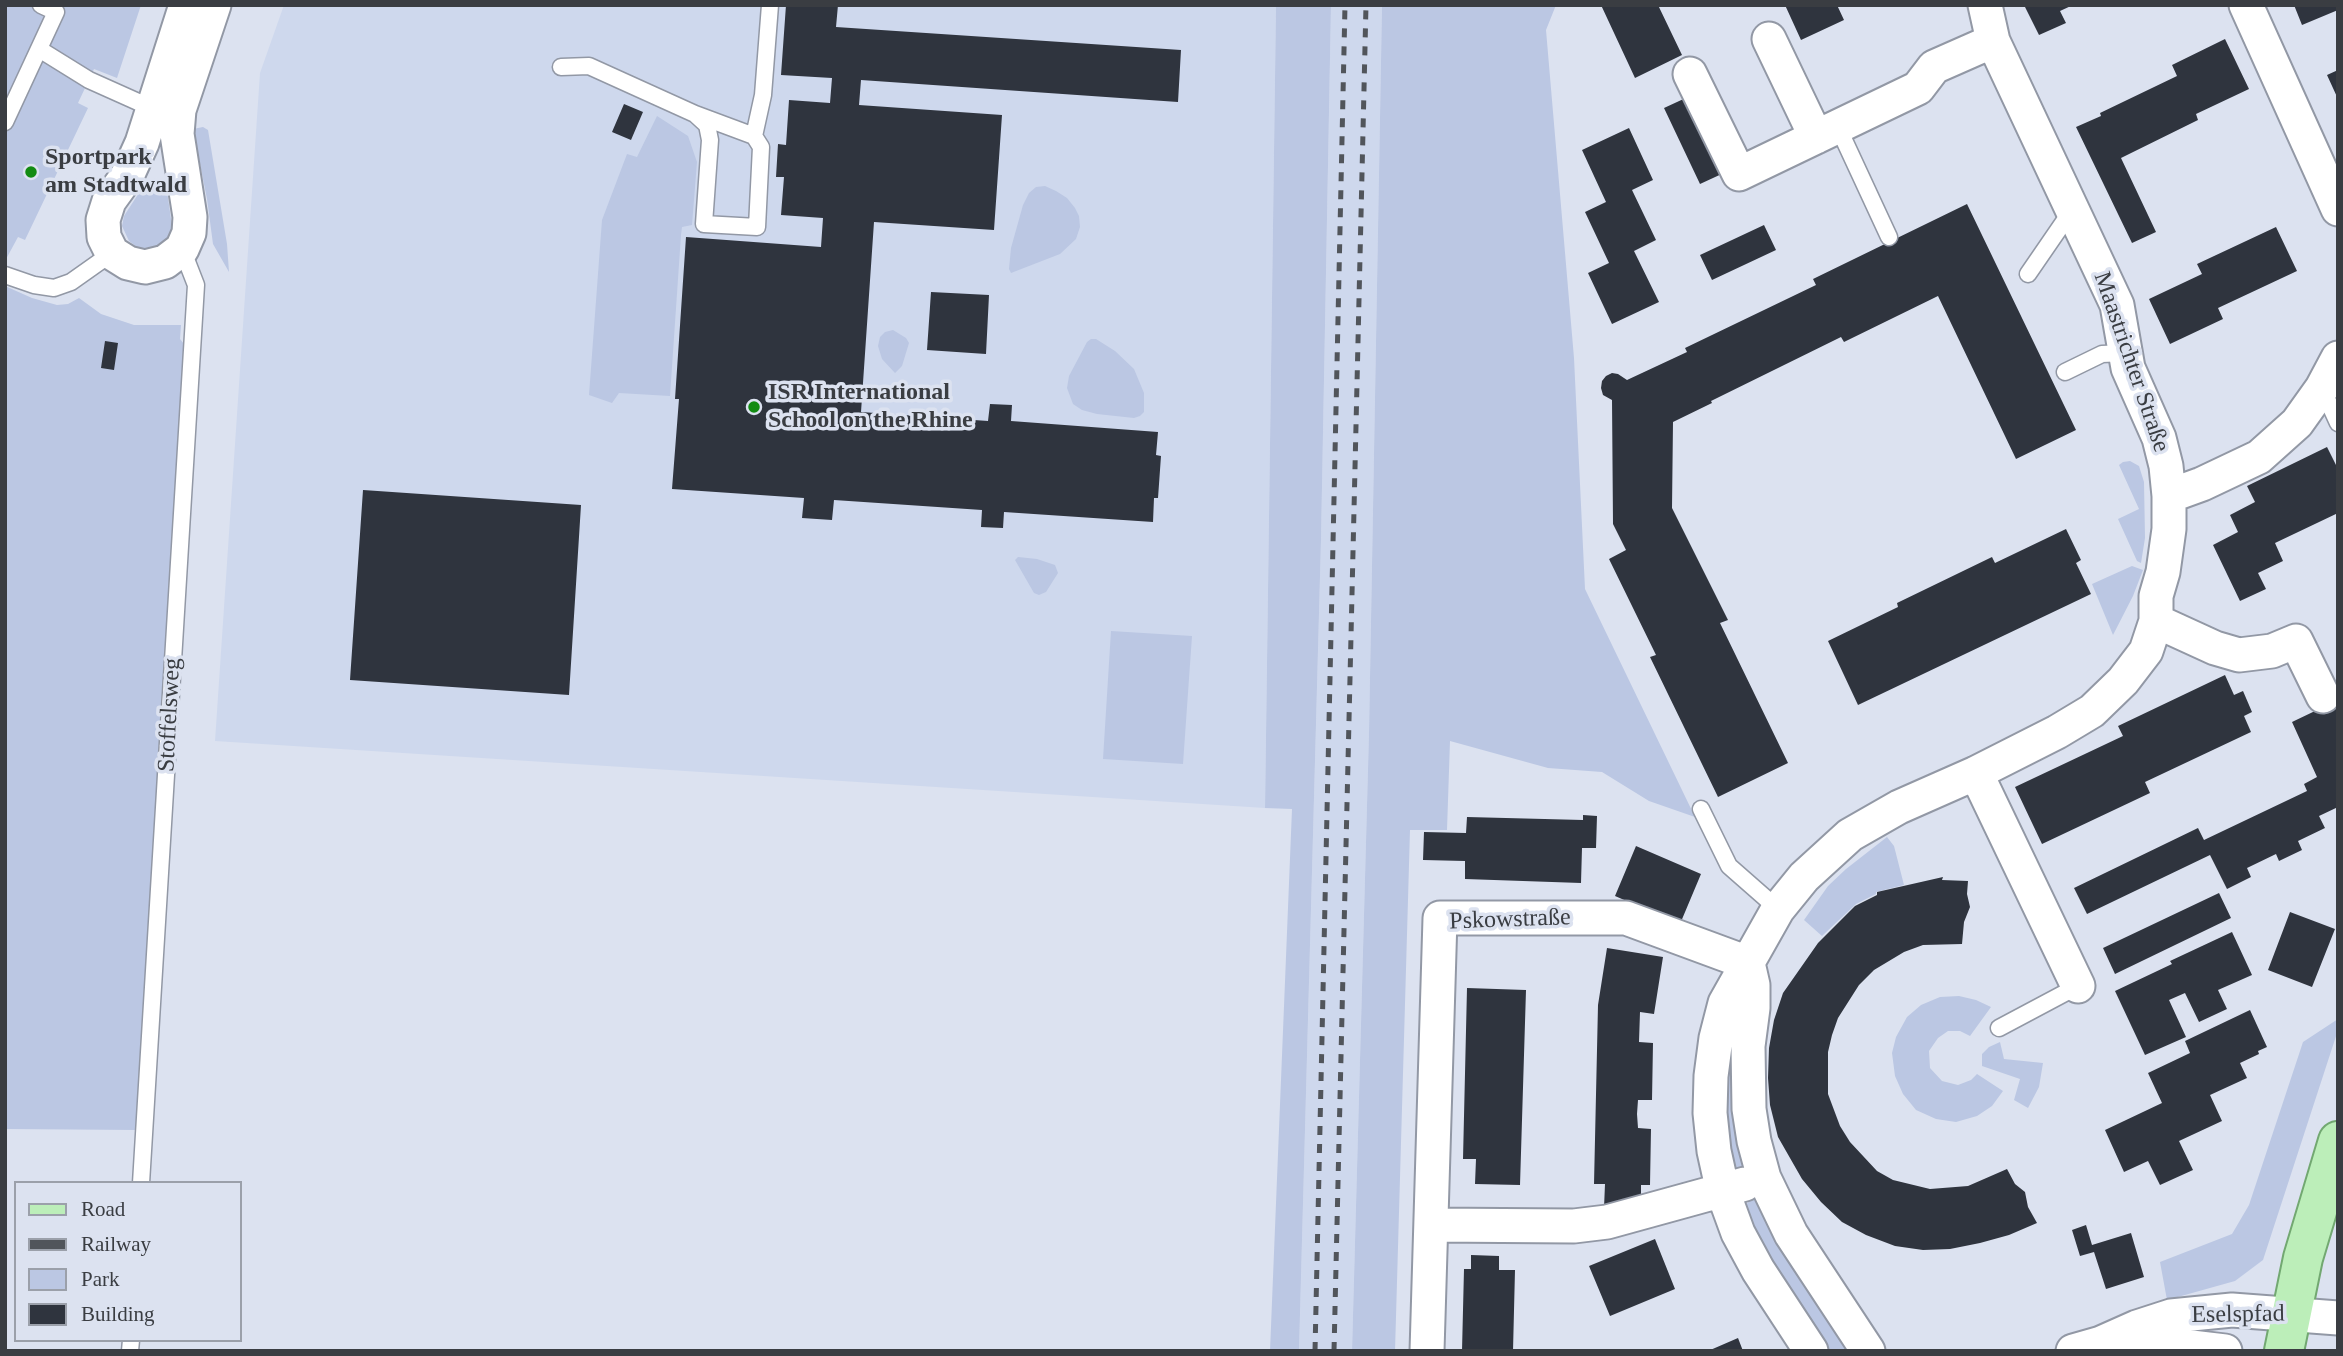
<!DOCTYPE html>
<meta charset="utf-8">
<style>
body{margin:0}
#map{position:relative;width:2343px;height:1356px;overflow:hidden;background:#dce2f0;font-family:"Times New Roman",serif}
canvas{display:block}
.frame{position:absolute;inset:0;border:7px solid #3a3d42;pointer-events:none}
.legend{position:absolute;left:14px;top:1181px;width:228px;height:161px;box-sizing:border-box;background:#dce2f0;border:2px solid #9ba0aa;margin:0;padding:9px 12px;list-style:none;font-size:21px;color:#3a3d42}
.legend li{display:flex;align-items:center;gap:14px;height:35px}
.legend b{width:35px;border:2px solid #9ba0aa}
</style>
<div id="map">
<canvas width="2343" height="1356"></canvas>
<div class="frame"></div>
<ul class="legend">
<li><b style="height:9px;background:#bceeb9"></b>Road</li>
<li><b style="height:9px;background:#51555b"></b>Railway</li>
<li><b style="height:19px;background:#bbc7e3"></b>Park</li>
<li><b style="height:19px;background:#2f343e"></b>Building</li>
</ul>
</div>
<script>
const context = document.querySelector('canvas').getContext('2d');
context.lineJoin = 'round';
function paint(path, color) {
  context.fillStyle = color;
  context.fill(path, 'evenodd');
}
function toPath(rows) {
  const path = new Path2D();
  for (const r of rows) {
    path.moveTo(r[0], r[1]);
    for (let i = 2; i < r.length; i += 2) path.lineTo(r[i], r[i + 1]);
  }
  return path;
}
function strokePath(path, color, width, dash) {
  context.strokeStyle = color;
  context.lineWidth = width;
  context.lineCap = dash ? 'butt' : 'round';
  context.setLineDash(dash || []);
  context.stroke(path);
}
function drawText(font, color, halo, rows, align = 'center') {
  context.font = font + ' "Times New Roman",serif';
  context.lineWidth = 7;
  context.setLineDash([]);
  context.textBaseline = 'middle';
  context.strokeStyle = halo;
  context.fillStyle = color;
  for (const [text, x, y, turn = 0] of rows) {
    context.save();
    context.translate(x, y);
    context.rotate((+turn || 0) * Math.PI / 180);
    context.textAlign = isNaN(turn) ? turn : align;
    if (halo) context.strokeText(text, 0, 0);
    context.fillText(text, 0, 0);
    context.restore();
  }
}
paint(toPath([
 [284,5,1276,5,1265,808,215,741,260,73],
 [1331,5,1382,5,1369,732,1352,1351,1299,1351,1321,540]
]), '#ced8ed');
paint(toPath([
 [5,5,141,5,117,78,94,69,78,103,88,108,25,240,18,237,5,261],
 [1276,5,1331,5,1321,540,1299,1351,1270,1351,1292,809,1265,808],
 [1382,5,1556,5,1546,30,1574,358,1585,589,1695,817,1649,801,1602,772,1548,768,1450,741,1447,830,1410,830,1395,1351,1352,1351,1369,732],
 [657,116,688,136,697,162,692,225,682,227,681,235,670,396,619,393,612,403,589,395,602,220,627,154,637,157],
 [203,127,208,130,227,244,229,272,213,244,207,199,193,129],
 [151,180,158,181,164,184,167,191,172,226,170,235,161,245,150,249,138,248,129,241,122,226,124,216,144,185],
 [1045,186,1056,191,1067,198,1075,208,1079,216,1080,227,1076,239,1060,254,1011,273,1009,269,1011,248,1023,205,1029,193,1036,187],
 [5,286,32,298,57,305,68,304,79,298,101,314,134,325,181,325,180,339,184,344,136,1130,5,1129],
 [893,330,906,338,909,343,902,366,895,373,882,359,878,346,880,337,885,332],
 [1091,339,1096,339,1115,351,1134,369,1144,393,1144,412,1140,416,1134,418,1097,414,1082,410,1073,404,1067,388,1069,376,1087,342],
 [2130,461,2139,466,2144,482,2145,538,2141,563,2137,561,2118,519,2139,509,2119,465,2123,462],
 [1018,557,1037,559,1055,565,1058,573,1046,592,1039,595,1034,593,1015,560],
 [2132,566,2143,570,2133,596,2113,635,2092,584],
 [1111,631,1192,636,1183,764,1103,759],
 [1887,837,1894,846,1904,885,1876,892,1876,894,1856,904,1822,936,1804,920,1828,886,1846,869],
 [1959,996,1976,1000,1991,1007,1970,1036,1960,1031,1948,1031,1938,1038,1929,1051,1930,1068,1942,1081,1958,1085,1971,1080,1977,1074,2003,1091,1992,1106,1977,1116,1956,1122,1936,1119,1916,1110,1903,1094,1895,1076,1892,1053,1896,1037,1907,1017,1921,1005,1940,997],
 [1731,1009,1751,1160,1741,1175,1735,1178,1719,1137],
 [2338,1019,2338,1030,2263,1260,2235,1281,2167,1300,2160,1262,2232,1234,2249,1205,2303,1042],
 [2000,1042,2004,1059,2043,1063,2039,1087,2028,1108,2014,1100,2020,1079,1982,1066,1982,1054,1989,1047],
 [1751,1200,1760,1200,1857,1351,1823,1351,1767,1267,1744,1206]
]), '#bbc7e3');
paint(toPath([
 [786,5,838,5,836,27,1181,50,1178,102,861,80,859,105,1002,115,994,230,874,222,861,412,988,421,990,404,1012,405,1011,421,1158,432,1156,455,1161,456,1158,498,1154,498,1153,522,1004,512,1003,528,981,527,982,510,834,500,832,520,802,518,804,498,672,489,679,399,675,399,686,237,821,247,823,218,781,215,784,177,776,177,778,144,786,145,789,100,830,103,832,78,781,75],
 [1601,5,1658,5,1682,55,1635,78],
 [1785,5,1837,5,1844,20,1801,40],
 [2024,5,2073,5,2060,11,2066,23,2039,35],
 [2294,5,2338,5,2338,10,2302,25],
 [2225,39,2249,89,2196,114,2198,120,2121,158,2156,232,2132,243,2076,127,2101,116,2100,113,2177,76,2172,65],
 [2338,70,2338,99,2327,75],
 [1690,96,1726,172,1700,184,1664,108],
 [624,104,643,112,631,140,612,132],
 [1629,128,1653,180,1632,190,1656,240,1634,251,1659,302,1612,324,1588,273,1609,263,1585,212,1606,202,1582,150],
 [1967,204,2076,430,2016,459,1938,296,1844,342,1841,337,1711,401,1712,403,1673,422,1672,508,1728,620,1720,623,1788,763,1718,797,1650,657,1656,655,1609,559,1626,550,1613,524,1612,400,1603,395,1601,388,1602,381,1606,376,1612,373,1618,374,1627,380,1687,352,1685,348,1816,285,1813,279],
 [1764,225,1776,250,1712,280,1700,255],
 [2276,227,2297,271,2218,308,2223,319,2170,344,2149,299,2202,274,2197,264],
 [931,292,989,295,986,354,927,350],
 [105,341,118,343,114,370,101,368],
 [2327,447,2338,469,2338,513,2275,543,2283,561,2258,573,2266,589,2240,601,2213,545,2238,532,2230,515,2255,502,2247,486],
 [363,490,581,505,569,695,350,680],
 [2066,529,2081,560,2076,563,2091,594,1858,705,1828,641,1898,607,1897,603,1992,557,1995,563],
 [2225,675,2234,695,2243,691,2252,712,2244,716,2251,732,2145,782,2150,793,2042,844,2015,787,2123,736,2118,726],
 [2338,700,2338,807,2319,816,2325,828,2298,841,2302,850,2279,861,2276,854,2247,868,2251,877,2227,889,2210,855,2087,914,2074,888,2198,828,2204,840,2307,791,2304,784,2317,777,2292,722],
 [1583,815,1597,816,1596,848,1582,848,1581,883,1465,879,1465,861,1423,860,1424,832,1466,833,1467,817,1583,820],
 [1636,846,1701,874,1680,924,1615,896],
 [1943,877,1942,880,1968,881,1967,894,1970,907,1964,922,1962,944,1923,945,1904,952,1874,970,1859,985,1838,1018,1832,1035,1828,1052,1828,1094,1840,1126,1850,1142,1877,1171,1893,1180,1930,1189,1968,1186,2007,1169,2015,1184,2025,1192,2028,1207,2037,1223,2009,1235,1980,1243,1950,1249,1923,1250,1895,1246,1866,1235,1842,1222,1821,1202,1802,1179,1778,1137,1770,1105,1768,1078,1769,1048,1774,1020,1783,993,1818,943,1855,906,1877,895,1877,892],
 [2219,893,2231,918,2115,974,2103,948],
 [2290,912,2335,929,2312,987,2268,970],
 [2232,932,2252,975,2218,990,2227,1009,2199,1022,2185,993,2169,1000,2186,1037,2145,1055,2115,991,2172,964,2170,961],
 [1607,948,1663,957,1654,1014,1640,1012,1639,1042,1653,1043,1652,1100,1638,1100,1637,1114,1638,1128,1651,1129,1650,1185,1641,1185,1641,1197,1604,1208,1605,1184,1594,1184,1598,1005],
 [1467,988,1526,990,1520,1185,1475,1184,1476,1159,1463,1159],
 [2250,1010,2267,1047,2258,1051,2259,1054,2240,1063,2247,1078,2210,1095,2222,1121,2179,1141,2193,1170,2160,1185,2148,1161,2124,1172,2105,1130,2162,1103,2148,1073,2190,1053,2185,1041],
 [2086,1225,2092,1245,2131,1233,2144,1277,2106,1289,2094,1252,2080,1256,2072,1230],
 [1655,1239,1675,1289,1610,1316,1589,1266],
 [1471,1255,1499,1256,1499,1270,1515,1270,1513,1351,1462,1351,1464,1269,1471,1269],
 [1738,1338,1743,1351,1708,1351]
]), '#2f343e');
const lane = toPath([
 [39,49,89,80,156,110],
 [561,67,589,66,695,114,707,125,710,140,704,224,757,227,761,147,754,136,695,114],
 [5,122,56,12,41,5],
 [1838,127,1889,237],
 [754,136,763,95,770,5],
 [2028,274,2072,210],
 [5,275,34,285,54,288,71,282,112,253],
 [2065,372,2102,354,2125,353],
 [2322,388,2338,423],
 [1701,809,1729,866,1778,909],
 [1999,1028,2078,986],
 [141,1183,196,285,182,249],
 [130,1351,131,1340]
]);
const street = toPath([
 [186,5,142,143,127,176,109,201,103,220,104,237,112,253,128,263,145,267,165,262,182,249,189,233,190,217,177,134,179,110,214,5],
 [2246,5,2338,209],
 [1769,39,1816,137],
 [1690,74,1739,174,1918,88,1934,67,1993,41],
 [2169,496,2202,484,2259,457,2297,423,2322,388,2338,358],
 [2156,621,2215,648,2239,655,2272,651,2296,641,2323,696],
 [1976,773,2078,986],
 [1748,963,1753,985,1753,1008,1748,1046,1749,1109,1754,1141,1764,1178,1791,1234,1868,1351],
 [1431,1225,1574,1226,1607,1222,1745,1184],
 [2114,1344,2174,1345,2225,1351],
 [1427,1351,1440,918,1626,918,1748,963],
 [1811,1351,1758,1270,1738,1233,1723,1192,1714,1151,1710,1113,1711,1076,1716,1038,1725,1003,1778,909,1804,877,1850,835,1899,807,1976,773,2057,732,2092,711,2123,681,2146,651,2156,621,2156,596,2163,572,2169,529,2169,496,2166,466,2159,438,2128,368,2117,305,1993,41,1985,5],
 [2073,1351,2101,1343,2137,1327,2171,1316,2232,1310,2338,1318]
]);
const primary = toPath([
 [2284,1351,2303,1258,2338,1141]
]);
strokePath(lane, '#9298a5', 19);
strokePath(street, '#9298a5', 37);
strokePath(primary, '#72a871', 42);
strokePath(lane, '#fff', 16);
strokePath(street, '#fff', 33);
strokePath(primary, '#bceeb9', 38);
strokePath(toPath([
 [1315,1351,1345,5],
 [1334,1351,1366,5]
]), '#51555b', 5, [9, 9]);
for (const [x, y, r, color] of [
 [31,172,7,"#128b12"],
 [754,407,7,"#128b12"]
]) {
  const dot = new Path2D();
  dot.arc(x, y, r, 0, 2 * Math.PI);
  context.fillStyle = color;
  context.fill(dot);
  strokePath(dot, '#dce2f0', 2.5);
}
drawText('bold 24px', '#3a3d42', '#dce2f0', [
 ["Sportpark",45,158],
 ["am Stadtwald",45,186],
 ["ISR International",768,393],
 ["School on the Rhine",768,421]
], 'left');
drawText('24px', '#3a3d42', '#dce2f0', [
 ["Maastrichter Straße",2131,362,71],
 ["Stoffelsweg",170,715,-87],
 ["Pskowstraße",1510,920,-2],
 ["Eselspfad",2238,1315,-1]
]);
</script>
